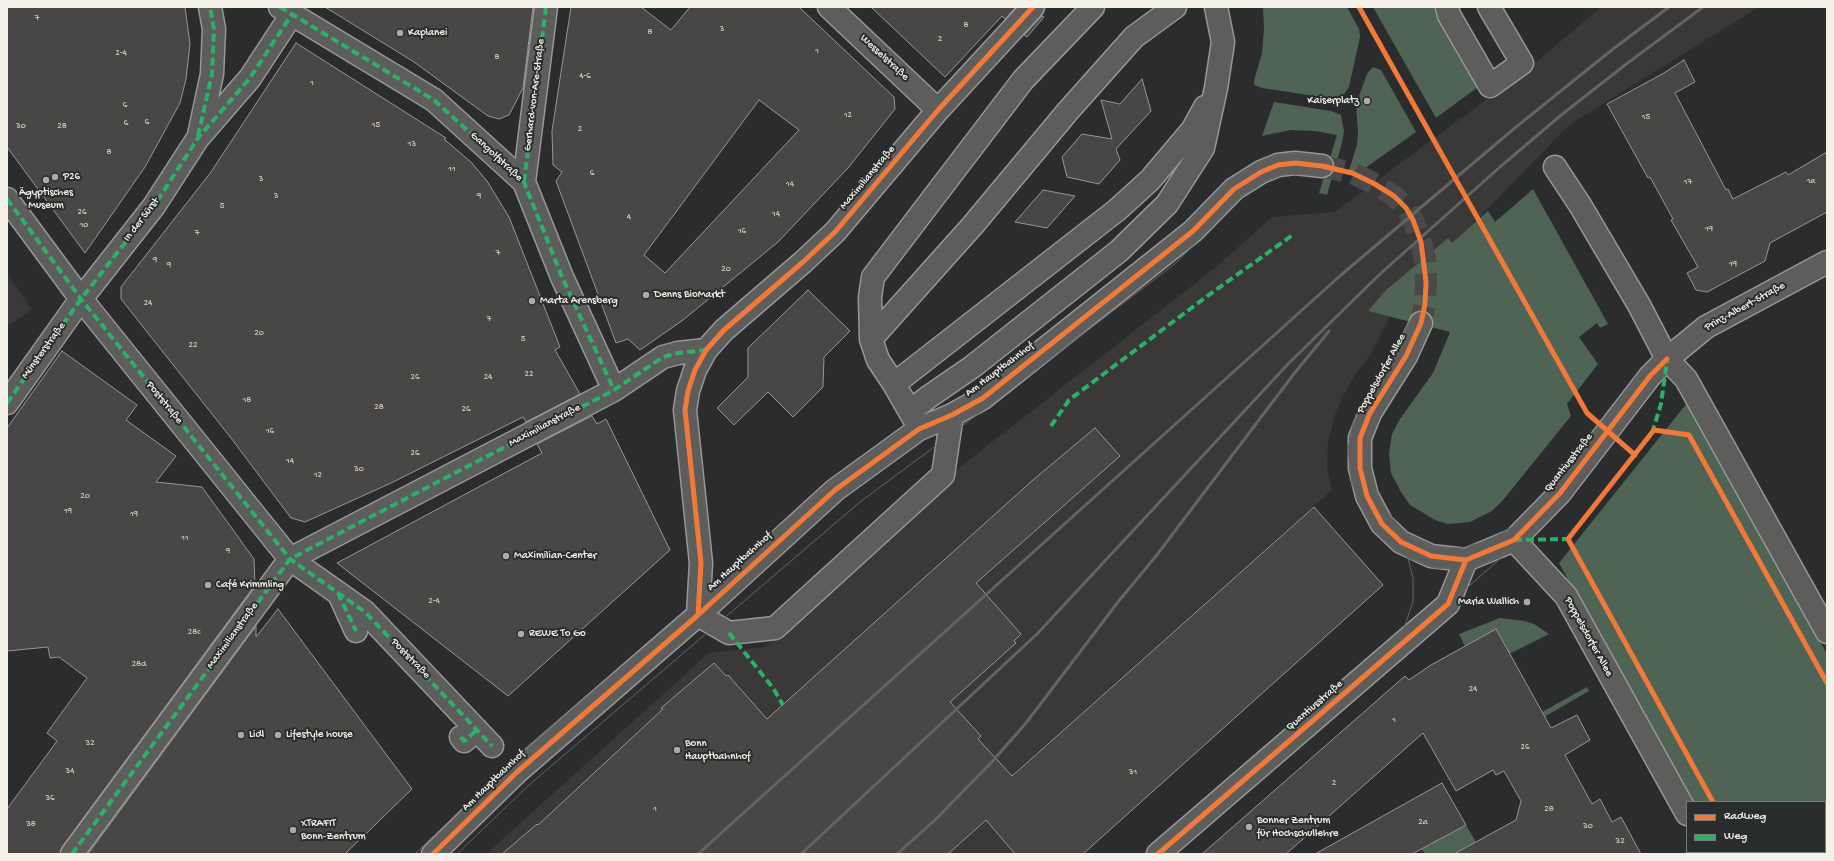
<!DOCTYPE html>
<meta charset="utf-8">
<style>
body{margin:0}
#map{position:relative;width:1834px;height:861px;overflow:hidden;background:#2b2c2d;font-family:"Gochi Hand",sans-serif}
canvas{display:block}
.frame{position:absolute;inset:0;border:8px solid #f4f1e8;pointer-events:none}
.legend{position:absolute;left:1686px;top:801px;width:140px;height:52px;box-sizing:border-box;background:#2a2d2e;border:1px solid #7b7b78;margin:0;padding:5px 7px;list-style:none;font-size:12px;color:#f4f1e8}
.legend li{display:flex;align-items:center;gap:8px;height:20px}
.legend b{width:20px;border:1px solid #7b7b78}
</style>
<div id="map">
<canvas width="1834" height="861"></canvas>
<div class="frame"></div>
<ul class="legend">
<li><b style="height:5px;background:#f17a3a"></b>Radweg</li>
<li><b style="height:5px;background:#2db169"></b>Weg</li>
</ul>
</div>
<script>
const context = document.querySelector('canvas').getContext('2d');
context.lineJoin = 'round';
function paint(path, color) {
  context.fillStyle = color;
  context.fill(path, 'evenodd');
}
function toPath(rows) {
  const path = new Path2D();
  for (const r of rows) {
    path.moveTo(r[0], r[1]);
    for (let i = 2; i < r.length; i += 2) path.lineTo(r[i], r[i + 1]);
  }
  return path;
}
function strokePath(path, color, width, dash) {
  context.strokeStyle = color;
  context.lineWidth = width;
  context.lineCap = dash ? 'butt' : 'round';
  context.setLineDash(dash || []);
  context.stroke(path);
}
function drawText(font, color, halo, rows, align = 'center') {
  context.font = font + ' "Gochi Hand",sans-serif';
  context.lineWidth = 4;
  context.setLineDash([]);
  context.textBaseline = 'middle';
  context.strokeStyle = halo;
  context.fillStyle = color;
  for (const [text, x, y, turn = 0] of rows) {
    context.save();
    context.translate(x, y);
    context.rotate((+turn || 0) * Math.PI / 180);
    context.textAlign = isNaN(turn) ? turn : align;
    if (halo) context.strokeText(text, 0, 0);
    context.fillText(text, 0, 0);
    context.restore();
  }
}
paint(toPath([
 [1601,7,1759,7,1569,125,1469,228,1452,243,1448,238,1385,291,1369,311,1390,316,1371,354,1355,375,1341,399,1334,418,1328,442,1327,467,1332,490,1014,773,1080,854,486,854,709,653,765,647,964,464,1216,267,1272,217,1335,212,1534,64],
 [7,273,32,310,7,326]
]), '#3b3937');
paint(toPath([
 [1263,7,1347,7,1359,29,1360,37,1349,87,1344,94,1335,99,1262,88,1254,85,1254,81,1262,53,1264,29],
 [1373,7,1438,7,1478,87,1436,118],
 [1373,67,1381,70,1416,132,1354,176,1351,175,1349,170,1357,145,1358,132,1356,104,1367,74],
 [1274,102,1331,111,1341,115,1344,131,1342,143,1327,195,1319,193,1337,135,1315,131,1291,130,1262,136],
 [1533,189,1608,324,1600,328,1597,323,1579,337,1598,364,1567,404,1571,416,1503,500,1492,511,1470,522,1448,524,1435,520,1410,505,1401,492,1391,473,1389,454,1392,434,1400,419,1433,373,1450,332,1368,311,1385,291,1448,238,1452,243,1488,211,1495,222],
 [1687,403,1827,654,1827,854,1720,854,1719,852,1825,852,1825,802,1691,802,1559,563],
 [1500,618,1524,621,1534,624,1549,634,1509,654,1465,646,1459,634],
 [1587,687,1589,691,1544,717,1542,712],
 [1460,815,1483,854,1426,854,1421,849]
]), '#4f6454');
const building = toPath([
 [7,7,185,7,190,44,186,79,180,103,145,167,85,253,7,147,7,7],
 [325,7,533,7,523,88,509,115,499,119,488,116,414,62,325,7],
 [571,7,641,7,671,30,690,7,799,7,894,97,895,109,848,168,778,242,683,320,640,350,628,339,616,343,556,181,562,172,553,165,552,131,571,7],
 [759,100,799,130,665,273,644,255,759,100],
 [871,7,1016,7,1005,19,1002,16,945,77,871,7],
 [1042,16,1044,17,1027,37,1024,35,1042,16],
 [296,43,446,138,444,139,471,162,487,181,509,217,560,347,555,350,580,394,526,422,523,417,391,483,305,522,291,518,231,438,121,299,121,287,211,172,296,43],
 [1684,60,1695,82,1675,93,1726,190,1728,189,1733,199,1786,172,1788,175,1827,152,1827,212,1770,243,1765,261,1707,292,1696,290,1687,273,1698,267,1671,220,1673,219,1650,177,1648,178,1607,104,1664,73,1684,60],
 [1142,79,1151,111,1116,149,1120,160,1099,184,1067,177,1062,157,1082,134,1112,139,1101,100,1120,104,1142,79],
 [1043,190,1075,196,1047,228,1015,222,1043,190],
 [808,290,850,331,824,357,823,387,793,417,768,392,734,425,717,408,748,377,748,348,808,290],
 [62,351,137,405,126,420,176,456,156,482,202,487,254,559,255,585,62,847,60,854,7,854,7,809,57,741,47,733,87,678,59,657,50,658,48,647,7,651,7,428,62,351],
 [592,416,597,424,606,419,670,550,508,696,337,563,542,453,537,444,592,416],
 [1095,428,1120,456,976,583,1021,634,1014,641,1016,643,950,702,981,736,978,739,1012,776,1314,507,1383,585,1083,854,1015,854,986,820,948,854,502,854,537,824,538,825,663,709,661,708,714,663,726,676,728,675,767,719,1033,480,1095,428],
 [278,609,412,789,345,854,88,854,256,626,256,637,278,609],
 [1496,629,1551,728,1577,715,1590,740,1565,755,1592,804,1600,799,1612,822,1621,817,1641,854,1454,854,1516,820,1521,801,1504,771,1496,775,1493,770,1456,791,1423,733,1286,854,1202,854,1405,676,1409,680,1431,665,1496,629],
 [1442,783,1466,825,1412,854,1315,854,1442,783]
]);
paint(building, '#494745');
strokePath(building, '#979796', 1);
strokePath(toPath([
 [1322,166,1352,173,1373,183,1394,196,1406,208,1413,220,1421,242,1425,260,1426,282,1425,304,1421,323]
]), '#494a49', 22, [22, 11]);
const minor = toPath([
 [280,7,434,100,524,182,562,277,614,390],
 [829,7,938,110],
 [1447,7,1449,15,1490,86,1522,63,1489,7],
 [199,135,212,74,214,29,210,7],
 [1555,167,1580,205,1639,305,1667,359,1686,379,1827,632],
 [524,182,546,7],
 [7,199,81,299,290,559,365,612,492,746],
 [1421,323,1406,356,1370,413,1360,438,1360,468,1367,496,1382,524,1401,542,1431,556,1466,560,1514,540,1560,493,1650,376,1667,359,1706,327,1827,262],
 [871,339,973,225,1068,111,1134,37,1175,7],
 [894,384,1117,210,1150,180,1193,129,1205,107],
 [7,403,81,299,154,206,198,138,250,78,292,14],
 [911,411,927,398,972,367,1119,251,1167,204,1203,148,1216,88,1223,42,1216,7],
 [917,424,894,384,878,360,871,339,870,297,873,277,1023,80,1093,7],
 [1514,540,1566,596,1687,814],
 [339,594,356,631],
 [698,615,701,563,685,410,688,391,695,370,706,350,724,330,803,262,835,232,938,110,1033,7],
 [698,615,729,633,775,628,943,475,952,415],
 [461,737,464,741,477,730],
 [1708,852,1709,854],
 [72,854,290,559,614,390,663,357,678,353,706,350],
 [433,854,517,772,698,615,835,490,919,429,952,415,983,398,1193,231,1234,189,1261,172,1278,165,1295,163,1322,166],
 [1158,854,1448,604,1466,560]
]);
strokePath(minor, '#979796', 25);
strokePath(minor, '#5d5d5c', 22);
strokePath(toPath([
 [1409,321,1397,349,1358,410,1352,427,1348,450,1352,484,1364,512,1381,538,1408,558,1435,568,1463,569,1485,563,1518,544,1535,530,1555,508,1657,376,1671,363,1711,332,1827,269],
 [1427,326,1419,348,1376,415,1368,436,1366,457,1375,491,1388,513,1408,536,1433,547,1461,548,1487,541,1512,527,1535,506,1553,489,1649,364,1664,351,1699,323,1827,254],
 [1391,654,1501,558],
 [1200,813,1322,706,1372,671,1391,649,1404,628,1413,602,1413,578,1408,558,1392,523],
 [415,854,509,763,700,600,750,551,808,502,915,421,981,390,1163,249,1225,184,1241,172,1257,163,1276,156,1295,154,1326,156],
 [457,854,529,785,860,502,949,436,1176,263,1241,196,1264,181,1283,174,1317,175]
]), '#646464', 1);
strokePath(toPath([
 [698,854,1341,275,1516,127,1613,49,1669,7],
 [801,854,1037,634,1288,364,1380,274,1500,167,1560,116,1625,65,1703,7],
 [897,854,935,820,990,764,1026,723,1118,602,1156,556,1293,375,1329,331]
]), '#646464', 3);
strokePath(toPath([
 [280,7,434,100,524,182,562,277,614,390],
 [198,136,212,74,214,29,210,7],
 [524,182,546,7],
 [7,199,81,299,290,559,365,612,492,746],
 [7,403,81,299,154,206,198,138,250,78,292,14],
 [1051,426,1069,400,1206,297,1294,234],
 [1652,433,1661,404,1667,361],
 [1514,540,1568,539,1570,536],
 [338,593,356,631],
 [729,633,773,688,783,705],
 [461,737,464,741,477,730],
 [72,854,290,559,614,390,663,357,678,353,706,350]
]), '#2db169', 4, [8, 4]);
strokePath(toPath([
 [1359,7,1587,413,1635,455],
 [698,615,701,563,685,410,688,391,695,370,706,350,724,330,803,262,835,232,938,110,1033,7],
 [1713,802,1568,539,1654,430,1689,435,1827,683],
 [433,854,517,772,698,615,835,490,919,429,952,415,983,398,1193,231,1234,189,1261,172,1278,165,1295,163,1322,166,1352,173,1373,183,1394,196,1406,208,1413,220,1421,242,1426,282,1425,304,1421,323,1406,356,1370,413,1360,438,1360,468,1367,496,1382,524,1401,542,1431,556,1466,560,1514,540,1560,493,1650,376,1667,359],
 [1158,854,1448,604,1466,560]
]), '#f17a3a', 5);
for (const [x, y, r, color] of [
 [400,33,4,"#aeaca7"],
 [1367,101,4,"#aeaca7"],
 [55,177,4,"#aeaca7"],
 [46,180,4,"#aeaca7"],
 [646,295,4,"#aeaca7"],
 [532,301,4,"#aeaca7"],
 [506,556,4,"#aeaca7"],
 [208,585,4,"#aeaca7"],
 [1527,602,4,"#aeaca7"],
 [521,634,4,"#aeaca7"],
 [241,735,4,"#aeaca7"],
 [278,735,4,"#aeaca7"],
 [677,750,4,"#aeaca7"],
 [1249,827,4,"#aeaca7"],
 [293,830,4,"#aeaca7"]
]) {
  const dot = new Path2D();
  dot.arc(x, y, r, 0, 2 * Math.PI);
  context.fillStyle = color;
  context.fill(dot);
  strokePath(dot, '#2a2d2e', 1.5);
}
drawText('9px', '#c9c6bf', null, [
 ["7",37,19],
 ["8",966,26],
 ["3",722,30],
 ["8",650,33],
 ["2",940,40],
 ["1",817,52],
 ["2-4",121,54],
 ["8",497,58],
 ["4-6",585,77],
 ["1",312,84],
 ["6",125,106],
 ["12",848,116],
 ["15",1646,118],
 ["6",147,123],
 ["6",126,124],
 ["15",376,126],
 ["30",21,127],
 ["28",62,127],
 ["2",580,130],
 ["13",412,145],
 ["8",109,153],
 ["11",452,170],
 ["6",592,174],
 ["3",261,180],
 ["1a",1811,182],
 ["17",1688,183],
 ["14",790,185],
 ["3",276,197],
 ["9",479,197],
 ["5",222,207],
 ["26",82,213],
 ["14",776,215],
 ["4",629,218],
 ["10",84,226],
 ["19",1709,230],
 ["16",742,232],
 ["7",197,234],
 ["7",498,254],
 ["9",155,261],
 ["19",1733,265],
 ["9",169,266],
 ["20",726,270],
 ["24",148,304],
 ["7",489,320],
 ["20",259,334],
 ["5",523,340],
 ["22",193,346],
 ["22",529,375],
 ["26",415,378],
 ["24",488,378],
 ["18",247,401],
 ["28",379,408],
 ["26",466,410],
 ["16",270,432],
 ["26",415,454],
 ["14",290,462],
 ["30",359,470],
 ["12",318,476],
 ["20",85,497],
 ["19",68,512],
 ["19",134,515],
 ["11",185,539],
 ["9",228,552],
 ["2-4",434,602],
 ["28c",194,633],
 ["28d",139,665],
 ["24",1473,690],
 ["1",1394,721],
 ["32",90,744],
 ["26",1525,748],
 ["34",70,772],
 ["31",1133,773],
 ["2",1334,784],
 ["36",50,799],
 ["1",655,810],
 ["28",1549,810],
 ["2a",1423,823],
 ["38",31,825],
 ["30",1588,827],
 ["32",1620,842]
]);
drawText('11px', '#f4f1e8', '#2a2d2e', [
 ["Kaplanei",408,33],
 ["Kaiserplatz",1359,101,"right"],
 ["P26",63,177],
 ["Ägyptisches",46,193,"center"],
 ["Museum",46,206,"center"],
 ["Denns BioMarkt",654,295],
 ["Marta Arensberg",540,301],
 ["Maximilian-Center",514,556],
 ["Café Krimmling",216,585],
 ["Maria Wallich",1519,602,"right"],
 ["REWE To Go",529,634],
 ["Lidl",249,735],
 ["Lifestyle house",286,735],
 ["Bonn",685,744],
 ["Hauptbahnhof",685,757],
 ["Bonner Zentrum",1257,821],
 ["für Hochschullehre",1257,834],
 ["XTRAFIT",301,824],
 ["Bonn-Zentrum",301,837]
], 'left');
drawText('11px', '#f4f1e8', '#2a2d2e', [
 ["Wesselstraße",884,58,43],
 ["Gerhard-von-Are-Straße",535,95,-83],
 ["Gangolfstraße",496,157,43],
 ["Maximilianstraße",868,178,-50],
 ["In der Sürst",142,220,-53],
 ["Prinz-Albert-Straße",1745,307,-29],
 ["Münsterstraße",44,351,-54],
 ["Am Hauptbahnhof",1000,370,-37],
 ["Poppelsdorfer Allee",1382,374,-61],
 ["Poststraße",164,403,51],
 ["Maximilianstraße",545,426,-28],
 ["Quantiusstraße",1569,463,-52],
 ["Am Hauptbahnhof",740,562,-42],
 ["Maximilianstraße",233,636,-54],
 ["Poppelsdorfer Allee",1588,637,61],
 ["Poststraße",410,659,46],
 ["Quantiusstraße",1315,706,-41],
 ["Am Hauptbahnhof",494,781,-44]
]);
</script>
